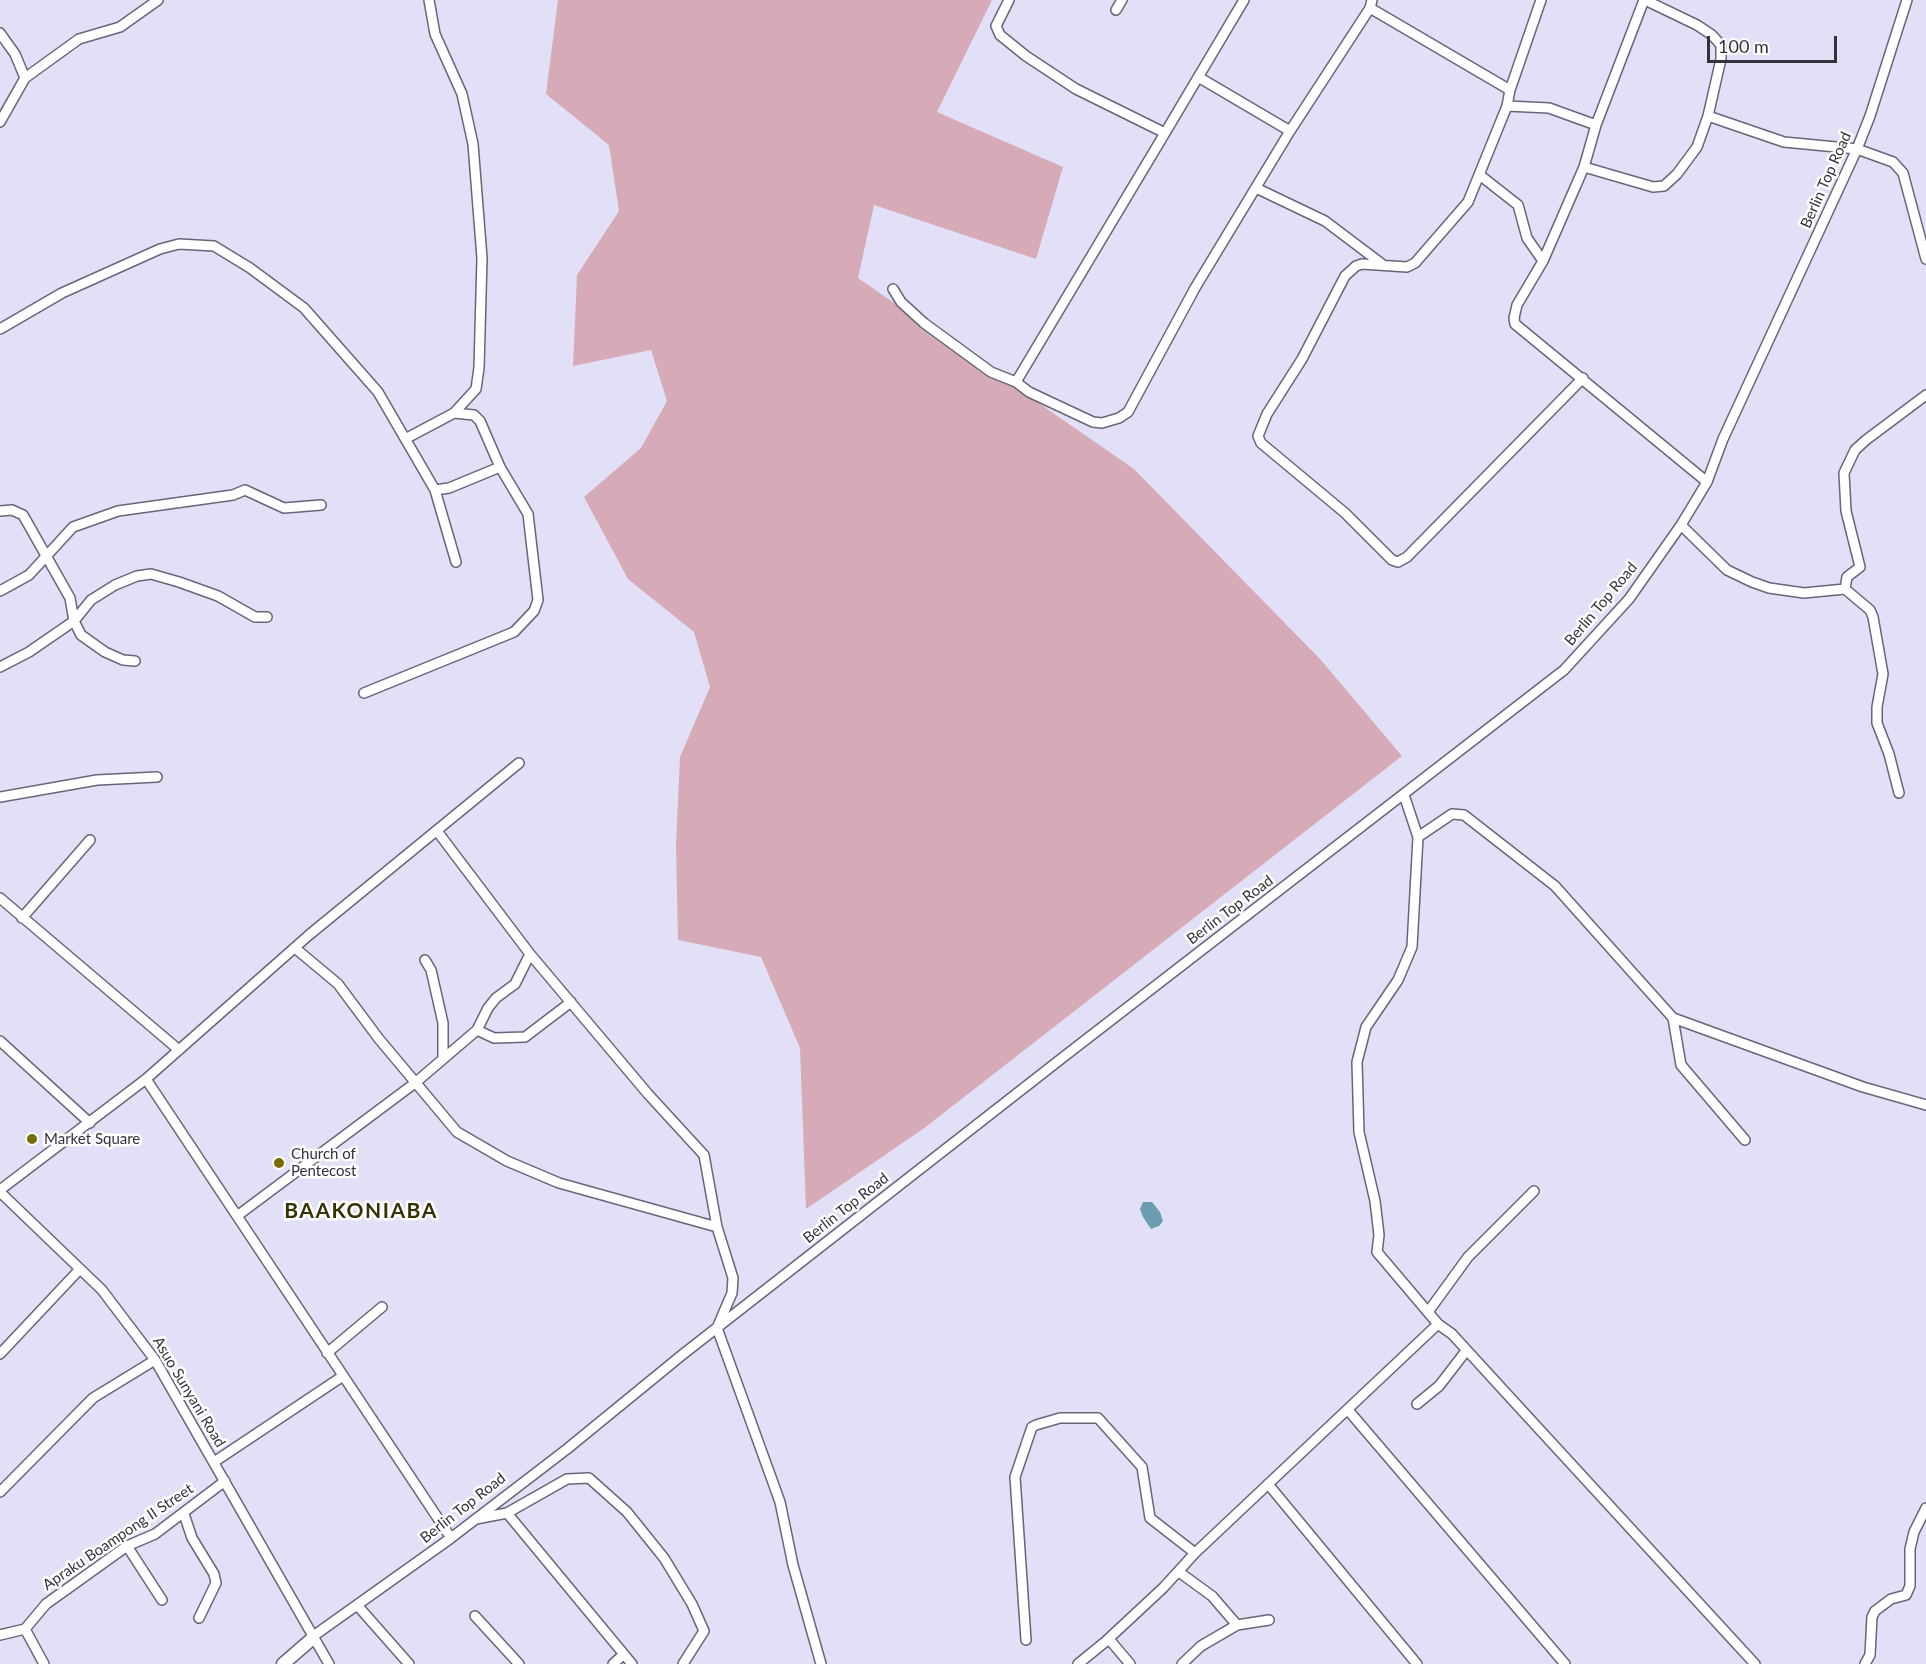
<!DOCTYPE html>
<style>
body{margin:0}
#map{position:relative;width:1926px;height:1664px;overflow:hidden;background:#e2e0f7;font-family:Lato,sans-serif}
canvas{display:block}
.scale{position:absolute;left:1707px;top:36px;width:130px;height:27px;box-sizing:border-box;border:3px solid #33323b;border-top:0;padding-left:8px;font-size:18px;line-height:21px;white-space:nowrap;color:#33323b;-webkit-text-stroke:4px #fff;paint-order:stroke}
</style>
<div id="map">
<canvas width="1926" height="1664"></canvas>
<div class="scale">100 m</div>
</div>
<script>
const context = document.querySelector('canvas').getContext('2d');
context.lineJoin = 'round';
function paint(path, color) {
  context.fillStyle = color;
  context.fill(path, 'evenodd');
}
function toPath(rows) {
  const path = new Path2D();
  for (const r of rows) {
    path.moveTo(r[0], r[1]);
    for (let i = 2; i < r.length; i += 2) path.lineTo(r[i], r[i + 1]);
  }
  return path;
}
function strokePath(path, color, width, dash) {
  context.strokeStyle = color;
  context.lineWidth = width;
  context.lineCap = dash ? 'butt' : 'round';
  context.setLineDash(dash || []);
  context.stroke(path);
}
function drawText(font, color, halo, rows, align = 'center') {
  context.font = font + ' Lato,sans-serif';
  context.lineWidth = 5;
  context.setLineDash([]);
  context.textBaseline = 'middle';
  context.strokeStyle = halo;
  context.fillStyle = color;
  for (const [text, x, y, turn = 0] of rows) {
    context.save();
    context.translate(x, y);
    context.rotate((+turn || 0) * Math.PI / 180);
    context.textAlign = isNaN(turn) ? turn : align;
    if (halo) context.strokeText(text, 0, 0);
    context.fillText(text, 0, 0);
    context.restore();
  }
}
paint(toPath([
 [558,0,992,0,937,112,1063,167,1036,259,874,205,858,278,1134,469,1320,659,1402,756,923,1129,806,1209,800,1048,761,957,678,940,676,846,680,757,710,687,694,632,628,579,584,497,641,448,667,401,651,350,573,366,577,275,619,211,609,145,546,94]
]), '#d7aab7');
paint(toPath([
 [1143,1202,1152,1202,1160,1212,1163,1221,1159,1226,1151,1229,1143,1217,1140,1209]
]), '#6a9daf');
const minor = toPath([
 [1009,0,996,26,1000,35,1026,56,1076,89,1165,133,1016,382],
 [1372,0,1370,8,1510,90],
 [1541,0,1510,90,1507,106,1468,202,1415,263,1407,267,1362,264,1356,266,1345,276,1302,359,1267,414,1258,436,1261,443,1345,513,1392,560,1398,562,1407,557,1583,378],
 [1644,0,1596,125,1584,167,1653,187,1664,186,1677,174,1697,147,1708,116,1784,142,1857,149,1893,162,1903,173,1926,259],
 [1645,0,1697,25,1712,35,1721,45,1721,59,1708,116],
 [1116,10,1122,0],
 [0,33,15,54,25,78,0,122],
 [25,78,79,39,120,27,158,0],
 [1200,78,1290,131],
 [1507,106,1549,108,1596,125],
 [1165,133,1244,0],
 [1481,176,1518,205,1527,238,1543,261,1517,305,1514,318,1515,324,1707,482],
 [1256,188,1325,221,1382,264],
 [1543,261,1584,167],
 [893,289,901,302,924,323,991,372,1016,382,1029,392,1093,422,1102,423,1119,418,1128,412,1195,288,1290,131,1370,8],
 [0,329,62,293,160,249,179,244,214,246,250,268,304,308,378,392,435,490,456,562],
 [454,413,474,415,480,421,500,467],
 [407,438,454,413,476,389,479,368,482,258,473,144,462,94,435,34,429,0],
 [0,511,12,510,23,515,70,598,74,621,81,635,105,652,123,660,135,661],
 [1681,525,1727,570,1752,582,1769,588,1804,593,1845,589],
 [0,591,29,575,73,527,118,511,233,495,245,490,284,508,321,505],
 [0,667,29,652,74,621,91,600,115,585,137,576,151,574,179,582,218,596,255,617,267,617],
 [364,693,514,632,534,611,538,600,528,514,500,467,449,488,435,490],
 [1899,793,1889,754,1877,723,1877,707,1883,674,1873,617,1870,610,1845,589,1847,577,1860,567,1846,511,1844,473,1855,450,1866,440,1926,395],
 [1404,795,1418,837,1412,947,1398,980,1366,1027,1357,1062,1359,1132,1375,1201,1379,1235,1377,1252,1438,1324,1452,1334,1506,1393,1755,1664],
 [0,797,97,780,157,777],
 [1418,837,1452,814,1464,815,1555,886,1673,1018,1681,1065,1745,1140],
 [0,898,179,1050],
 [22,918,90,840],
 [295,948,338,984,379,1039,457,1132,507,1161,559,1183,717,1227,704,1155,648,1094,530,954,437,831],
 [530,954,515,984,496,998,488,1008,477,1030,494,1038,525,1037,571,1002],
 [425,960,431,970,443,1023,443,1057],
 [1673,1018,1863,1087,1926,1105],
 [0,1041,90,1123],
 [146,1079,451,1538],
 [0,1190,146,1079,309,935,519,763],
 [0,1192,102,1290,155,1360,329,1664],
 [237,1216,415,1083,477,1030],
 [717,1227,733,1278,732,1293,717,1328,780,1502,793,1565,821,1664],
 [1428,1312,1468,1257,1534,1191],
 [327,1353,382,1307],
 [0,1354,80,1269],
 [1417,1404,1439,1386,1466,1351],
 [1348,1410,1565,1664],
 [214,1462,343,1376],
 [1268,1484,1417,1664],
 [0,1492,93,1398,155,1360],
 [507,1513,632,1664],
 [184,1514,192,1538,214,1574,216,1583,199,1618],
 [476,1519,507,1513,567,1479,589,1478,627,1512,664,1558,692,1604,704,1631,683,1664],
 [127,1546,162,1600],
 [1179,1572,1212,1596,1237,1625],
 [357,1605,409,1664],
 [475,1616,519,1664],
 [25,1629,44,1664],
 [0,1635,25,1629,46,1604,127,1546,155,1534,225,1481],
 [312,1637,451,1538,567,1449,682,1355,1066,1055,1564,670,1629,599,1681,525,1707,482,1723,439,1857,149,1870,116,1907,0],
 [1109,1639,1130,1664],
 [1026,1640,1015,1477,1032,1427,1036,1425,1060,1418,1098,1418,1142,1467,1150,1518,1195,1553],
 [613,1664,623,1655],
 [1078,1664,1105,1642,1163,1588,1195,1553,1438,1324],
 [1182,1664,1201,1646,1237,1625,1269,1620],
 [1865,1664,1870,1655,1872,1617,1875,1611,1891,1599,1906,1595,1910,1586,1910,1549,1914,1532,1926,1508]
]);
const tertiary = toPath([
 [283,1664,313,1638]
]);
strokePath(minor, '#676579', 12);
strokePath(tertiary, '#676579', 15);
strokePath(minor, '#fff', 9);
strokePath(tertiary, '#fff', 12);
for (const [x, y, r, color] of [
 [32,1139,6,"#786c06"],
 [279,1163,6,"#786c06"]
]) {
  const dot = new Path2D();
  dot.arc(x, y, r, 0, 2 * Math.PI);
  context.fillStyle = color;
  context.fill(dot);
  strokePath(dot, '#fff', 2);
}
drawText('15px', '#33323b', '#fff', [
 ["Berlin Top Road",1826,180,-66],
 ["Berlin Top Road",1601,604,-50],
 ["Berlin Top Road",1230,910,-37],
 ["Berlin Top Road",846,1208,-38],
 ["Asuo Sunyani Road",189,1392,59],
 ["Berlin Top Road",463,1508,-38],
 ["Apraku Boampong II Street",118,1537,-34]
]);
drawText('15px', '#33323b', '#fff', [
 ["Market Square",44,1139],
 ["Church of",291,1154],
 ["Pentecost",291,1171]
], 'left');
context.letterSpacing = '1.5px';
drawText('bold 21px', '#373105', '#fff', [
 ["BAAKONIABA",361,1211]
]);
context.letterSpacing = '0px';
</script>
